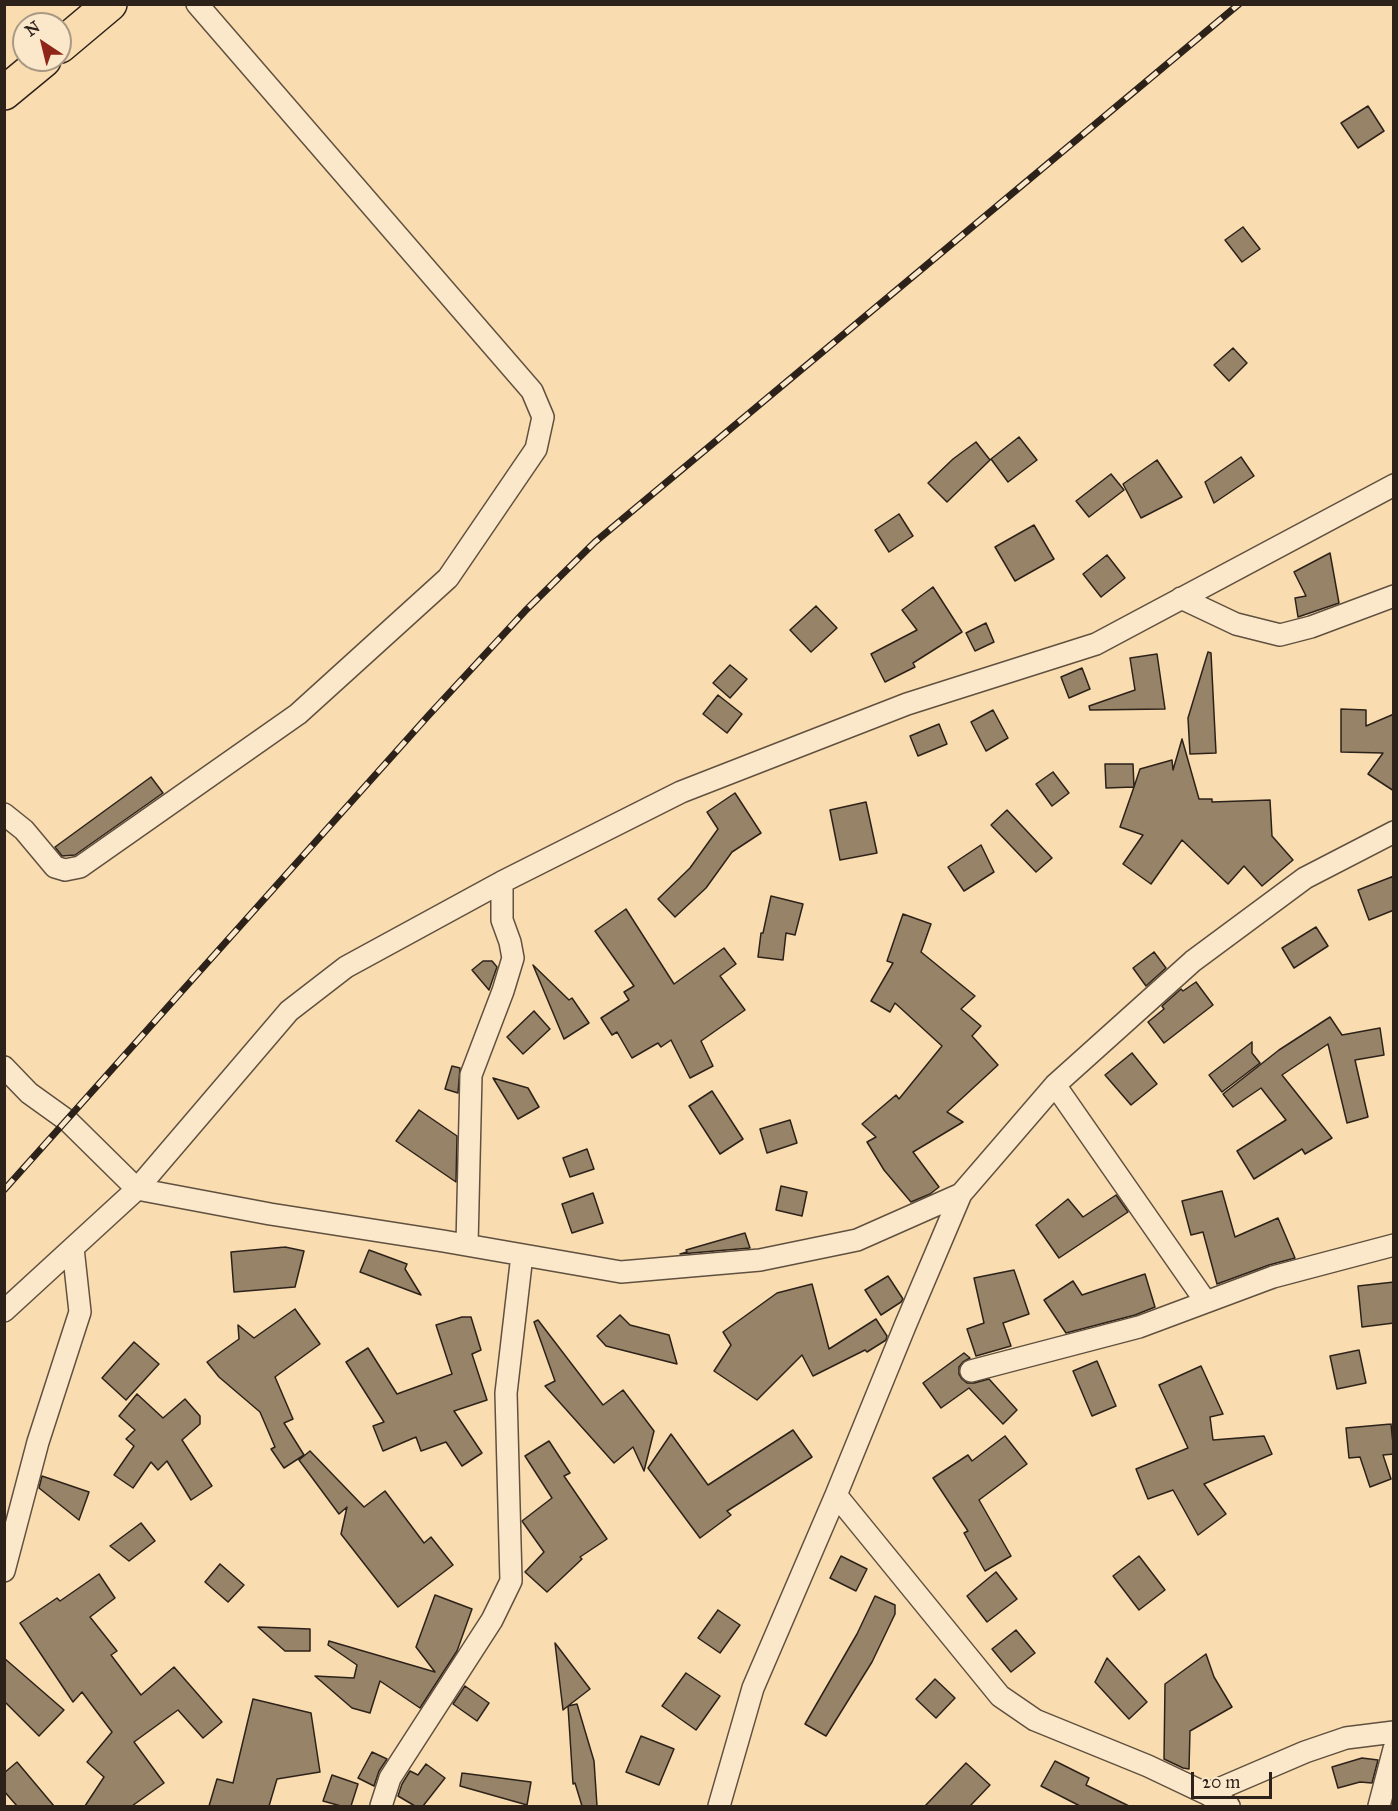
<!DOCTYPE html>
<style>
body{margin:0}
#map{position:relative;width:1398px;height:1811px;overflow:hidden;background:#f9dcaf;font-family:"IM FELL Great Primer",serif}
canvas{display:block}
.frame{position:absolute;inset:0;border:6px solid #2d221a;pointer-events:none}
.north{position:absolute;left:12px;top:12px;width:60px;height:60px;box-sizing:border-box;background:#fbe8cb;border:2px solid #a99984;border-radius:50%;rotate:325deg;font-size:16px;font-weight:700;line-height:24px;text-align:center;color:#2d221a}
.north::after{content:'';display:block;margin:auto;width:21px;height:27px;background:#8f2418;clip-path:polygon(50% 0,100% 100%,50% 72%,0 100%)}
.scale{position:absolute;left:1191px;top:1772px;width:81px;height:27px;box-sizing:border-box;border:3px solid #2d221a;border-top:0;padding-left:8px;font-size:18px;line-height:21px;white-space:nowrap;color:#2d221a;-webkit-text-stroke:4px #fbe8cb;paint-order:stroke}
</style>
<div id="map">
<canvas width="1398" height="1811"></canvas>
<div class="frame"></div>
<div class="north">N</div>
<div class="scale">20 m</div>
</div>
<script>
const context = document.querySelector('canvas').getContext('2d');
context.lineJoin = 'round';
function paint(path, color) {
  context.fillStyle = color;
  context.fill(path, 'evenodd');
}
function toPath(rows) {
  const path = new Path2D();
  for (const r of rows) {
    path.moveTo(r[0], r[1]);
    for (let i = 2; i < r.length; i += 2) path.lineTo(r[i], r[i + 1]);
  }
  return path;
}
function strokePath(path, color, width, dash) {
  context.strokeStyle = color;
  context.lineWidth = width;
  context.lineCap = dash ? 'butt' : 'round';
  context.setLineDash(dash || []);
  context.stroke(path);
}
const building = toPath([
 [1368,106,1384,131,1358,148,1341,123,1368,106],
 [1243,227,1260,249,1242,262,1225,240,1243,227],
 [1233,348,1247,363,1229,381,1214,365,1233,348],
 [1019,437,1037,460,1008,482,991,459,1019,437],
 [976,442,990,460,947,502,928,483,953,459,976,442],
 [1241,457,1254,476,1214,503,1205,482,1241,457],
 [1157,460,1182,497,1141,518,1123,484,1157,460],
 [1111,474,1124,490,1089,517,1076,501,1111,474],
 [899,514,913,536,889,552,875,530,899,514],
 [1034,525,1054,559,1015,581,995,547,1034,525],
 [1330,553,1339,603,1298,617,1295,598,1306,596,1294,572,1330,553],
 [1107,555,1125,578,1101,597,1083,574,1107,555],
 [933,587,962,632,913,663,915,667,885,682,871,654,917,630,902,610,933,587],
 [816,606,837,628,811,652,790,630,816,606],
 [986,623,994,642,975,651,966,633,986,623],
 [1208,652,1211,653,1216,753,1190,754,1188,718,1208,652],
 [1157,654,1165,709,1090,710,1089,706,1135,690,1130,658,1157,654],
 [730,665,747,679,730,698,713,683,730,665],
 [1082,668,1090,689,1069,698,1061,677,1082,668],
 [718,695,742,714,727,733,703,714,718,695],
 [1341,709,1366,710,1366,726,1394,714,1394,791,1368,774,1383,753,1341,752,1341,709],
 [993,710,1008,738,986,751,971,722,993,710],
 [939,724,947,744,918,756,910,736,939,724],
 [1182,739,1199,799,1212,799,1212,802,1270,800,1272,836,1293,860,1262,886,1244,866,1228,884,1182,840,1151,884,1123,864,1143,835,1120,827,1134,787,1106,788,1105,764,1133,764,1134,787,1140,769,1172,760,1173,770,1182,739],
 [1053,772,1069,793,1052,806,1036,784,1053,772],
 [151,777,163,793,75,855,62,856,55,847,151,777],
 [735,793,761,833,732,852,706,888,675,917,658,899,690,868,718,829,707,812,735,793],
 [866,802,877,853,840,860,830,810,866,802],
 [1007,810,1052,858,1036,872,991,825,1007,810],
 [981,845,994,872,964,891,948,867,981,845],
 [1394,876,1394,910,1369,920,1358,890,1394,876],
 [771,896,803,904,795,935,786,933,783,960,758,957,761,933,763,933,771,896],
 [626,909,674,984,724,948,736,964,720,976,745,1010,701,1041,713,1066,690,1078,671,1040,661,1047,658,1043,632,1058,617,1032,612,1035,601,1018,629,1000,624,992,634,986,595,931,626,909],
 [903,914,931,924,921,952,975,996,961,1009,981,1026,972,1036,998,1065,947,1112,963,1122,913,1152,939,1187,930,1194,911,1202,884,1170,867,1142,876,1137,862,1124,896,1095,899,1099,942,1046,895,1003,890,1012,871,1001,893,963,887,961,903,914],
 [1316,927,1328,946,1294,968,1282,948,1316,927],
 [1154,952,1166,968,1146,986,1133,968,1154,952],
 [483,961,492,961,497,967,489,990,472,970,483,961],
 [533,965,569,1000,572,998,589,1023,564,1039,533,965],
 [1196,982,1213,1005,1164,1043,1148,1022,1164,1009,1162,1006,1181,989,1183,991,1196,982],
 [534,1011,550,1029,523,1054,507,1037,534,1011],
 [1330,1017,1342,1035,1380,1028,1384,1055,1355,1060,1368,1117,1347,1123,1328,1044,1282,1075,1332,1138,1305,1154,1302,1149,1254,1179,1237,1151,1286,1120,1261,1088,1233,1107,1223,1094,1279,1050,1330,1017],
 [1252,1042,1252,1053,1260,1063,1222,1092,1209,1075,1252,1042],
 [1132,1053,1157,1084,1131,1105,1105,1075,1132,1053],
 [452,1066,460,1068,458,1093,445,1089,452,1066],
 [493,1078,528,1088,539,1107,518,1119,493,1078],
 [712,1091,743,1139,720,1154,689,1106,712,1091],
 [419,1110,457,1136,456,1182,396,1141,419,1110],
 [790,1120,797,1143,767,1153,760,1129,790,1120],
 [587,1149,594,1169,570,1177,563,1158,587,1149],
 [781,1186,807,1192,802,1216,776,1210,781,1186],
 [1222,1191,1235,1237,1278,1218,1295,1258,1269,1265,1217,1284,1203,1232,1191,1235,1182,1201,1222,1191],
 [593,1193,603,1223,572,1233,562,1204,593,1193],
 [1116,1195,1128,1212,1059,1258,1036,1225,1068,1199,1083,1217,1116,1195],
 [745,1233,750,1248,680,1254,687,1252,686,1250,745,1233],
 [285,1247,304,1251,295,1287,234,1292,231,1252,285,1247],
 [369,1250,407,1264,405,1269,421,1295,360,1272,369,1250],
 [1014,1270,1029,1314,1003,1323,1011,1346,976,1356,967,1329,984,1323,974,1278,1014,1270],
 [1145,1274,1155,1307,1135,1315,1066,1333,1044,1300,1073,1281,1082,1295,1145,1274],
 [888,1276,903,1299,901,1302,881,1315,865,1290,888,1276],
 [1394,1282,1394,1323,1362,1327,1358,1286,1394,1282],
 [812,1284,829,1349,876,1319,887,1336,886,1340,867,1352,865,1350,813,1376,802,1355,757,1400,714,1371,731,1345,723,1332,777,1293,812,1284],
 [295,1309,320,1344,275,1377,293,1419,284,1423,304,1455,284,1468,271,1449,275,1447,260,1412,219,1377,207,1362,239,1339,238,1325,254,1338,295,1309],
 [620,1315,630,1325,669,1335,677,1364,606,1346,597,1336,620,1315],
 [462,1317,471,1317,481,1350,472,1354,487,1400,454,1411,482,1453,462,1466,446,1442,421,1451,416,1437,383,1451,373,1426,384,1422,346,1362,368,1348,397,1394,452,1374,436,1325,462,1317],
 [538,1320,603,1405,623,1390,654,1431,644,1471,633,1447,614,1463,545,1386,555,1381,534,1322,538,1320],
 [134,1342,159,1364,126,1400,102,1378,134,1342],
 [1359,1350,1366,1383,1337,1389,1330,1356,1359,1350],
 [964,1353,970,1358,963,1362,959,1367,959,1374,962,1379,967,1383,974,1383,989,1379,1017,1410,1003,1424,969,1388,941,1408,923,1383,964,1353],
 [1097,1361,1116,1406,1092,1416,1073,1371,1097,1361],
 [1201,1366,1223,1414,1210,1417,1213,1440,1264,1436,1272,1454,1204,1484,1226,1514,1198,1535,1173,1490,1148,1499,1136,1469,1188,1448,1159,1385,1201,1366],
 [137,1394,163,1418,185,1399,200,1416,200,1424,182,1440,212,1486,191,1500,167,1461,158,1470,151,1462,133,1488,114,1475,134,1446,126,1439,135,1430,119,1416,137,1394],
 [1391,1424,1394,1454,1383,1455,1391,1479,1370,1487,1360,1457,1349,1458,1346,1428,1391,1424],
 [793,1430,812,1457,727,1511,731,1515,700,1538,648,1468,671,1434,708,1485,793,1430],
 [1005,1436,1027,1464,979,1500,1011,1556,985,1571,964,1533,968,1531,933,1478,968,1455,972,1461,1005,1436],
 [549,1441,570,1473,564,1476,607,1539,580,1557,582,1559,547,1592,525,1572,544,1552,522,1521,552,1498,525,1456,549,1441],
 [310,1451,364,1507,385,1491,424,1543,431,1537,453,1565,398,1607,341,1534,347,1507,339,1514,299,1460,310,1451],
 [42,1476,89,1492,79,1520,39,1488,42,1476],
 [141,1523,155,1541,129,1561,110,1546,141,1523],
 [841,1556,867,1569,856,1591,830,1578,841,1556],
 [1139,1556,1165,1590,1139,1610,1113,1576,1139,1556],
 [220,1564,244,1585,228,1602,205,1582,220,1564],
 [996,1572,1017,1599,987,1622,967,1596,996,1572],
 [99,1574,115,1598,90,1617,117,1651,111,1655,141,1695,174,1667,222,1722,203,1738,178,1710,134,1742,164,1783,132,1806,85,1806,104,1777,87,1762,112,1732,82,1692,73,1702,20,1623,57,1598,60,1601,99,1574],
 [435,1595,472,1609,457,1651,420,1708,380,1681,370,1713,352,1708,315,1676,354,1678,357,1665,328,1645,329,1641,435,1672,416,1647,435,1595],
 [875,1596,895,1605,895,1614,872,1662,826,1736,805,1724,857,1634,875,1596],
 [718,1610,740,1625,720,1653,698,1638,718,1610],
 [258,1627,310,1629,310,1651,285,1651,258,1627],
 [1016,1630,1035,1653,1011,1672,992,1649,1016,1630],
 [555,1643,590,1689,568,1706,577,1704,594,1761,597,1806,582,1806,575,1783,573,1784,568,1706,563,1710,555,1643],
 [1206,1654,1214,1677,1232,1707,1190,1731,1189,1769,1183,1768,1164,1759,1165,1684,1206,1654],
 [4,1658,64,1710,39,1736,4,1701,4,1658],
 [1107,1658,1147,1702,1129,1719,1095,1682,1107,1658],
 [686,1673,720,1696,696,1730,662,1706,686,1673],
 [935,1679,955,1698,936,1718,916,1699,935,1679],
 [465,1686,489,1703,477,1721,453,1704,465,1686],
 [253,1699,311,1713,320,1772,277,1779,269,1806,209,1806,217,1779,233,1783,253,1699],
 [641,1736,674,1749,659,1785,626,1772,641,1736],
 [372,1752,387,1759,379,1771,374,1786,358,1778,372,1752],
 [1362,1758,1378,1760,1372,1783,1360,1782,1338,1788,1332,1767,1362,1758],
 [1055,1761,1089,1778,1086,1785,1129,1806,1080,1806,1041,1786,1055,1761],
 [17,1762,54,1806,17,1806,4,1791,4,1773,17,1762],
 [966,1763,990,1785,970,1806,925,1806,966,1763],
 [426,1764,445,1778,423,1806,415,1806,398,1796,402,1784,410,1771,418,1775,426,1764],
 [462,1773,531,1782,527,1805,460,1786,462,1773],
 [332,1775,358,1784,351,1806,341,1806,323,1801,332,1775]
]);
paint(building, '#978367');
strokePath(building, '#2d221a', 1.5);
const minor = toPath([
 [1181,598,1236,624,1280,635,1311,627,1394,596],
 [4,814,24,830,55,867,65,870,80,867,298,714,448,578,536,449,543,417,532,391,197,4],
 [4,1067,29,1093,68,1121,137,1189,270,1214,443,1241,621,1272,760,1260,857,1240,961,1194],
 [1055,1085,1206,1302],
 [467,1245,471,1075,503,991,513,958,510,942,502,920,502,882],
 [4,1311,137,1189,289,1011,346,967,502,882,681,792,907,704,1096,644,1394,485],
 [971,1371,1139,1327,1273,1277,1394,1245],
 [836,1495,1000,1696,1035,1720,1148,1766,1207,1794,1229,1806],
 [4,1571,38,1442,80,1312,73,1248],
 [1207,1794,1305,1752,1346,1738,1394,1732],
 [381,1806,390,1778,492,1620,511,1581,506,1393,522,1255],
 [719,1806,753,1688,836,1495,905,1326,961,1194,1055,1085,1193,961,1305,878,1394,832],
 [1379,1806,1394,1749]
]);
const trunk = toPath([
 [60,46,110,4],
 [4,93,44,60]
]);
strokePath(minor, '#60503f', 24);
strokePath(trunk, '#2d221a', 36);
strokePath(minor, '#fbe8cb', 21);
strokePath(trunk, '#f9dcaf', 33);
const rail = toPath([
 [4,1190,428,716,525,611,595,542,1239,4]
]);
strokePath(rail, '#2d221a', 7);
strokePath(rail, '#fbe8cb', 4.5, [14]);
</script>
